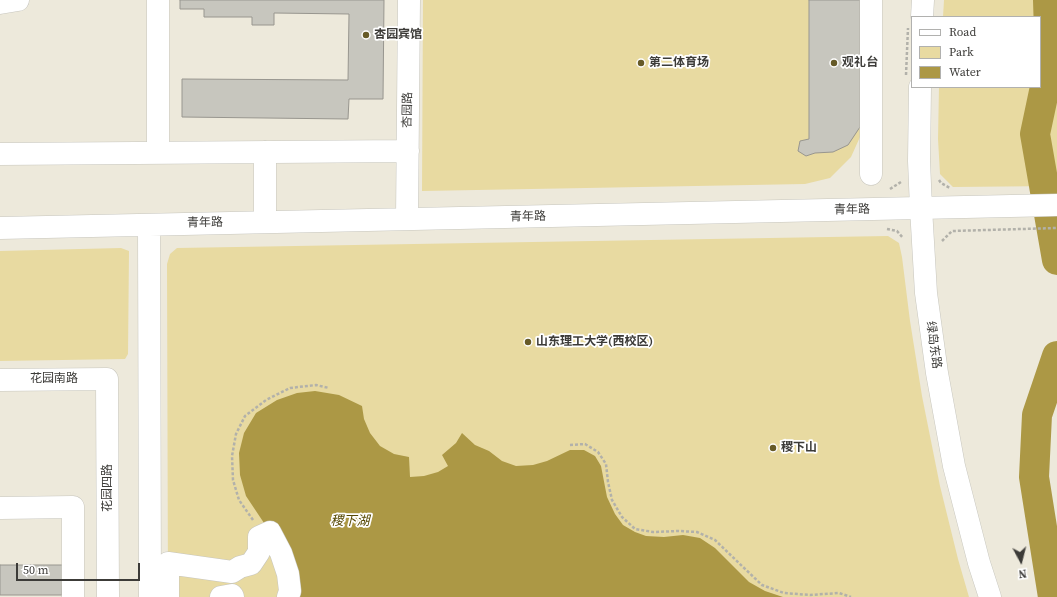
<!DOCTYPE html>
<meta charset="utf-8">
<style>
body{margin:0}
#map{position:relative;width:1057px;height:597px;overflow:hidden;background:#f8f6ee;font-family:"Source Serif 4",serif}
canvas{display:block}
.legend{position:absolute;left:911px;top:16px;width:130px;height:72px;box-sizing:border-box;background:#fff;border:1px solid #b1b1af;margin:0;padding:5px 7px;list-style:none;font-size:12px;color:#3c3b38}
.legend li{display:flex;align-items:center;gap:8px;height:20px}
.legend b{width:20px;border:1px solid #b1b1af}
.north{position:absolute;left:1001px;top:541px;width:40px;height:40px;-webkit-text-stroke:3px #fff;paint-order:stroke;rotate:173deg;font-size:11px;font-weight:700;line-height:16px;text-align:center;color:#3c3b38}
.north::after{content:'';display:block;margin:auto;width:14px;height:18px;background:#3c3b38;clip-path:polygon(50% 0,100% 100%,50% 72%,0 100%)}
.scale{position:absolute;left:16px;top:563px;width:124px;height:18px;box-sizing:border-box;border:2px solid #3c3b38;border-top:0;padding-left:5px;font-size:12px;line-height:14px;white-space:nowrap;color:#3c3b38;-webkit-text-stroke:3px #fff;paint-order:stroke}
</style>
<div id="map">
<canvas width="1057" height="597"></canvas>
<ul class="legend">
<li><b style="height:5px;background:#fff"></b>Road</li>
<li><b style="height:11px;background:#e8daa1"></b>Park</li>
<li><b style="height:11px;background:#ac9845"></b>Water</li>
</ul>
<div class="north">N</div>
<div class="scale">50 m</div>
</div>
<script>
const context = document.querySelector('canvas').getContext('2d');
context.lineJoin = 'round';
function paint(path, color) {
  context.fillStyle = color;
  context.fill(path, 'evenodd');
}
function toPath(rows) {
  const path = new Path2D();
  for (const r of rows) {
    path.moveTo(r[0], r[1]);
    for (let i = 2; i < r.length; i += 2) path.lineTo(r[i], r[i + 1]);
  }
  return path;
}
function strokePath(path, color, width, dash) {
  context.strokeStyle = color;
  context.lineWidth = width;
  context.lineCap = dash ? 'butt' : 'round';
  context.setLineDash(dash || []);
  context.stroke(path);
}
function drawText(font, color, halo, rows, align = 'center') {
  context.font = font + ' "Source Serif 4","Noto Sans SC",serif';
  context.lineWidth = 3.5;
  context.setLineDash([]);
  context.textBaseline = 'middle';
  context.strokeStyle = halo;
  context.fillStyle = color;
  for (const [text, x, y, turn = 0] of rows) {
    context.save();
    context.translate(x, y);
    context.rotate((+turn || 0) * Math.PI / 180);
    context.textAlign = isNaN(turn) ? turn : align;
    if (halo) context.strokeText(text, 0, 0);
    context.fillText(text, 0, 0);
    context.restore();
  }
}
paint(toPath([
 [0,0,1057,0,1057,597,0,597],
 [912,17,1040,17,1040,87,912,87]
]), '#ede9db');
paint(toPath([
 [423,0,860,0,860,137,851,157,830,178,805,184,422,191],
 [944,0,1057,0,1057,186,953,187,940,174,938,139,939,87,1040,87,1040,17,943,17],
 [888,236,899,243,902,257,910,321,922,396,940,486,958,559,969,597,168,597,167,264,170,254,177,248],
 [121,248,129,251,128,354,125,359,0,361,0,251]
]), '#e8daa1');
paint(toPath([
 [315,391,339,395,362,406,364,419,370,433,380,446,394,454,409,457,410,477,424,476,438,472,448,466,442,455,456,443,462,433,475,445,489,451,502,461,516,466,533,465,547,461,570,450,584,450,595,456,601,466,607,497,615,514,623,525,635,532,646,536,664,537,683,535,700,538,715,548,749,582,765,591,783,597,288,597,270,532,246,496,240,475,239,453,244,433,256,413,277,400,297,393]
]), '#ac9845');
strokePath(toPath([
 [1048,0,1050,63,1035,134,1057,260],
 [1053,597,1034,477,1037,415,1057,356]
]), '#ac9845', 30);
const building = toPath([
 [180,0,384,0,383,99,349,99,348,119,182,117,182,79,348,80,349,14,274,13,274,25,252,25,252,17,204,17,204,9,180,9,180,0],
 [809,0,860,0,860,127,848,145,833,152,815,153,806,156,798,151,800,141,809,139,809,0],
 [0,565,63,565,62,595,0,595,0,565]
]);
paint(building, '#c7c6be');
strokePath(building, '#98968f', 1);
const minor = toPath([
 [871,0,871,174],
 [0,3,18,0],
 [922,17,923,0],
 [920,87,919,161,921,208,926,293,937,373,954,466,979,563,990,597],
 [158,153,158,0],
 [0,154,408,151],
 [407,219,409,0],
 [265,222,265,152],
 [149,225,150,597],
 [0,228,1057,205],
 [0,380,107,379,108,597],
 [0,508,73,507,73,597],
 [168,597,168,563,232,572,240,567,251,564,259,552,259,537,270,532,281,553,288,574,290,591,288,597],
 [221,597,232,595,233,597]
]);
strokePath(minor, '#c7c6be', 23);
strokePath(toPath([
 [906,75,908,28],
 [939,180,941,183,950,188],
 [890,189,901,182],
 [887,229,897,231,903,238],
 [942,241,952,231,1057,228],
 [570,445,585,444,598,452,606,464,608,482,612,500,622,517,635,529,653,532,679,531,697,532,715,540,742,566,762,585,784,593,810,595,839,593,851,597],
 [253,520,239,500,233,480,232,456,236,434,245,416,266,400,290,388,316,385,329,388]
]), '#b2b1aa', 2.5, [3, 2]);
strokePath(minor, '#fff', 22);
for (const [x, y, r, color] of [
 [366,35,4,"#665a27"],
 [641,63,4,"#665a27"],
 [834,63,4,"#665a27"],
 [528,342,4,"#665a27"],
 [773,448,4,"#665a27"]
]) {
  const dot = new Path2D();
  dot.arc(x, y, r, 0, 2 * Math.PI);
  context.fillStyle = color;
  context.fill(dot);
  strokePath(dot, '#fff', 1.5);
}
drawText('bold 12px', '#3c3b38', '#fff', [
 ["杏园宾馆",374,35],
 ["第二体育场",649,63],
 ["观礼台",842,63],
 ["山东理工大学(西校区)",536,342],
 ["稷下山",781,448]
], 'left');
drawText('12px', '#3c3b38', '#fff', [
 ["杏园路",408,110,-89],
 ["青年路",852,210,-1],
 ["青年路",528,217,-1],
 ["青年路",205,223,-1],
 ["绿岛东路",933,345,82],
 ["花园南路",54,379],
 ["花园四路",108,488,-90]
]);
drawText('italic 13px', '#584a06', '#fff', [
 ["稷下湖",350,522]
]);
</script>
